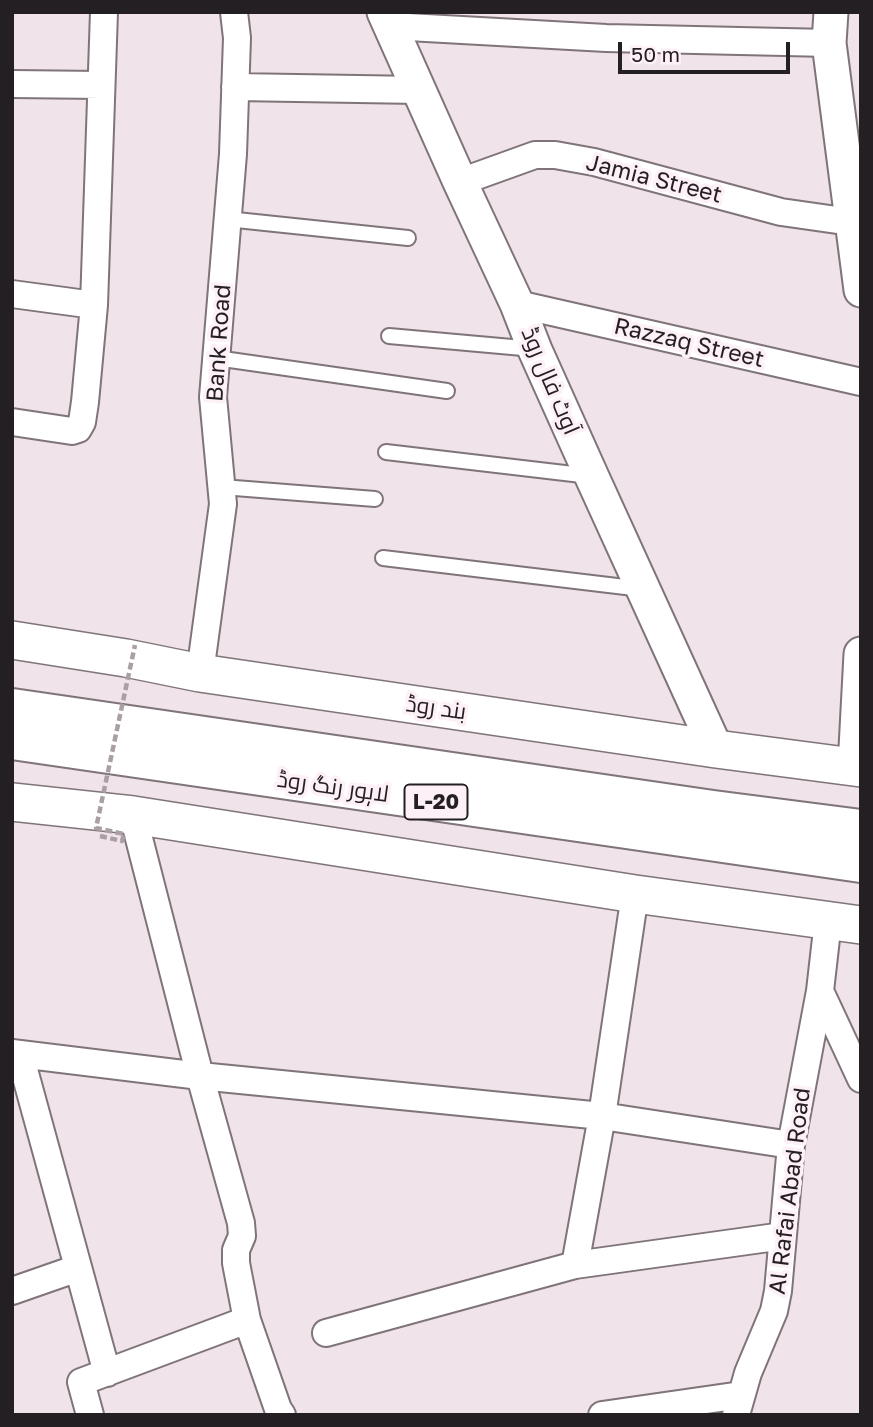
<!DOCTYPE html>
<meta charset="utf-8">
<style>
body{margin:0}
#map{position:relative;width:873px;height:1427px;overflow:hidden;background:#f0e3e9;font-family:"Golos Text",sans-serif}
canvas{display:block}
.frame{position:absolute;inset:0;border:14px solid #241f22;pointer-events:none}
.scale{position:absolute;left:618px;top:42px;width:172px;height:32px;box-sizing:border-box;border:4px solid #241f22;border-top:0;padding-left:9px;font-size:21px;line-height:24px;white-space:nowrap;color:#241f22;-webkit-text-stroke:5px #fdf0f7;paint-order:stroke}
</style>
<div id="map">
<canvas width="873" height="1427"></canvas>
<div class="frame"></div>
<div class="scale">50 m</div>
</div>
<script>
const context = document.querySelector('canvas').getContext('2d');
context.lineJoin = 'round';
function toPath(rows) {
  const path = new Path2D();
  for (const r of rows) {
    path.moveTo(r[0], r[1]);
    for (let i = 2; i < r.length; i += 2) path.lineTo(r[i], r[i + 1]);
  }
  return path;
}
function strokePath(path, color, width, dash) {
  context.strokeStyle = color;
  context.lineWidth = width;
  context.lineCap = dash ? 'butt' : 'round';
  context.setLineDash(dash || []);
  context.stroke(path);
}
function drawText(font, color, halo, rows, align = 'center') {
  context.font = font + ' "Golos Text",Cairo,sans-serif';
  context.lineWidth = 7;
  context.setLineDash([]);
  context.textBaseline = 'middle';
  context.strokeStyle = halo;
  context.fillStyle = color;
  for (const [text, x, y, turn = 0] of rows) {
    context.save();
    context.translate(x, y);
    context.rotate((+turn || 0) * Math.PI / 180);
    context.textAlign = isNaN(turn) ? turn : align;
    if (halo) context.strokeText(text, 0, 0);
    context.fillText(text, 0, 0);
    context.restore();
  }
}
const service = toPath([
 [227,219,408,238],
 [389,336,534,349],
 [216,358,447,391],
 [386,452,590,476],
 [222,487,375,499],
 [383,558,642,589]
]);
const minor = toPath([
 [390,26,606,38,829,43],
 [12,84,101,85],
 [235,87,419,90],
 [460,182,535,155,555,155,594,162,781,212,851,222],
 [12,294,94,305],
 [517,304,861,382],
 [12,422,72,431,78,429,82,422,85,402,94,305,104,12],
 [200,673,223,504,213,397,233,154,237,38,234,12],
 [133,815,200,1076,241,1223,242,1236,236,1250,236,1263,247,1320,278,1409,282,1415],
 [820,991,861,1079],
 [12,1053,200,1076,602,1116,791,1145],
 [20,1055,107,1373],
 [575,1265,602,1116,635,894],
 [12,1291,78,1268],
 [326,1333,575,1265,783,1236],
 [90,1415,81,1382,247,1320],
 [602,1415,741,1395],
 [736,1415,748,1373,774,1311,778,1291,791,1145,820,991,828,921]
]);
const tertiary = toPath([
 [384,12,460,182,517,304,535,350,592,477,716,749],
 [831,12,829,43,861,290],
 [855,767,861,654]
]);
const secondary = toPath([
 [12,640,126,658,200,673,716,749,861,768],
 [12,802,133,815,635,894,861,925]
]);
const motorway = toPath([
 [12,708,713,810,861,829],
 [12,740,861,863]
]);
strokePath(service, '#7f747a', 18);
strokePath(minor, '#7f747a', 30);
strokePath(tertiary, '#7f747a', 37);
strokePath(secondary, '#7f747a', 40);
strokePath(motorway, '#7f747a', 42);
strokePath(service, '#fff', 14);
strokePath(minor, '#fff', 26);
strokePath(tertiary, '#fff', 33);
strokePath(secondary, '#fff', 37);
strokePath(motorway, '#fff', 38);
strokePath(toPath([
 [100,836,122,841,124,834,96,828,135,645]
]), '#a99fa4', 4.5, [7, 3.5]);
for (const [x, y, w] of [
 [436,802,63]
]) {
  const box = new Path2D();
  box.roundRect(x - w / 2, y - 17.5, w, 35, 5);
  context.fillStyle = '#fdf0f7';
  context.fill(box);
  strokePath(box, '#241f22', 2);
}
drawText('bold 21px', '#241f22', null, [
 ["L-20",436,802]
]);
drawText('23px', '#241f22', '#fdf0f7', [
 ["Jamia Street",654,179,14],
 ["Bank Road",219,343,-86],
 ["Razzaq Street",689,343,13],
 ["آوٹ فال روڈ",550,381,67],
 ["بند روڈ",436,708,8],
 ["لاہور رنگ روڈ",333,787,8],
 ["Al Rafai Abad Road",790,1191,-83]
]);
</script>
